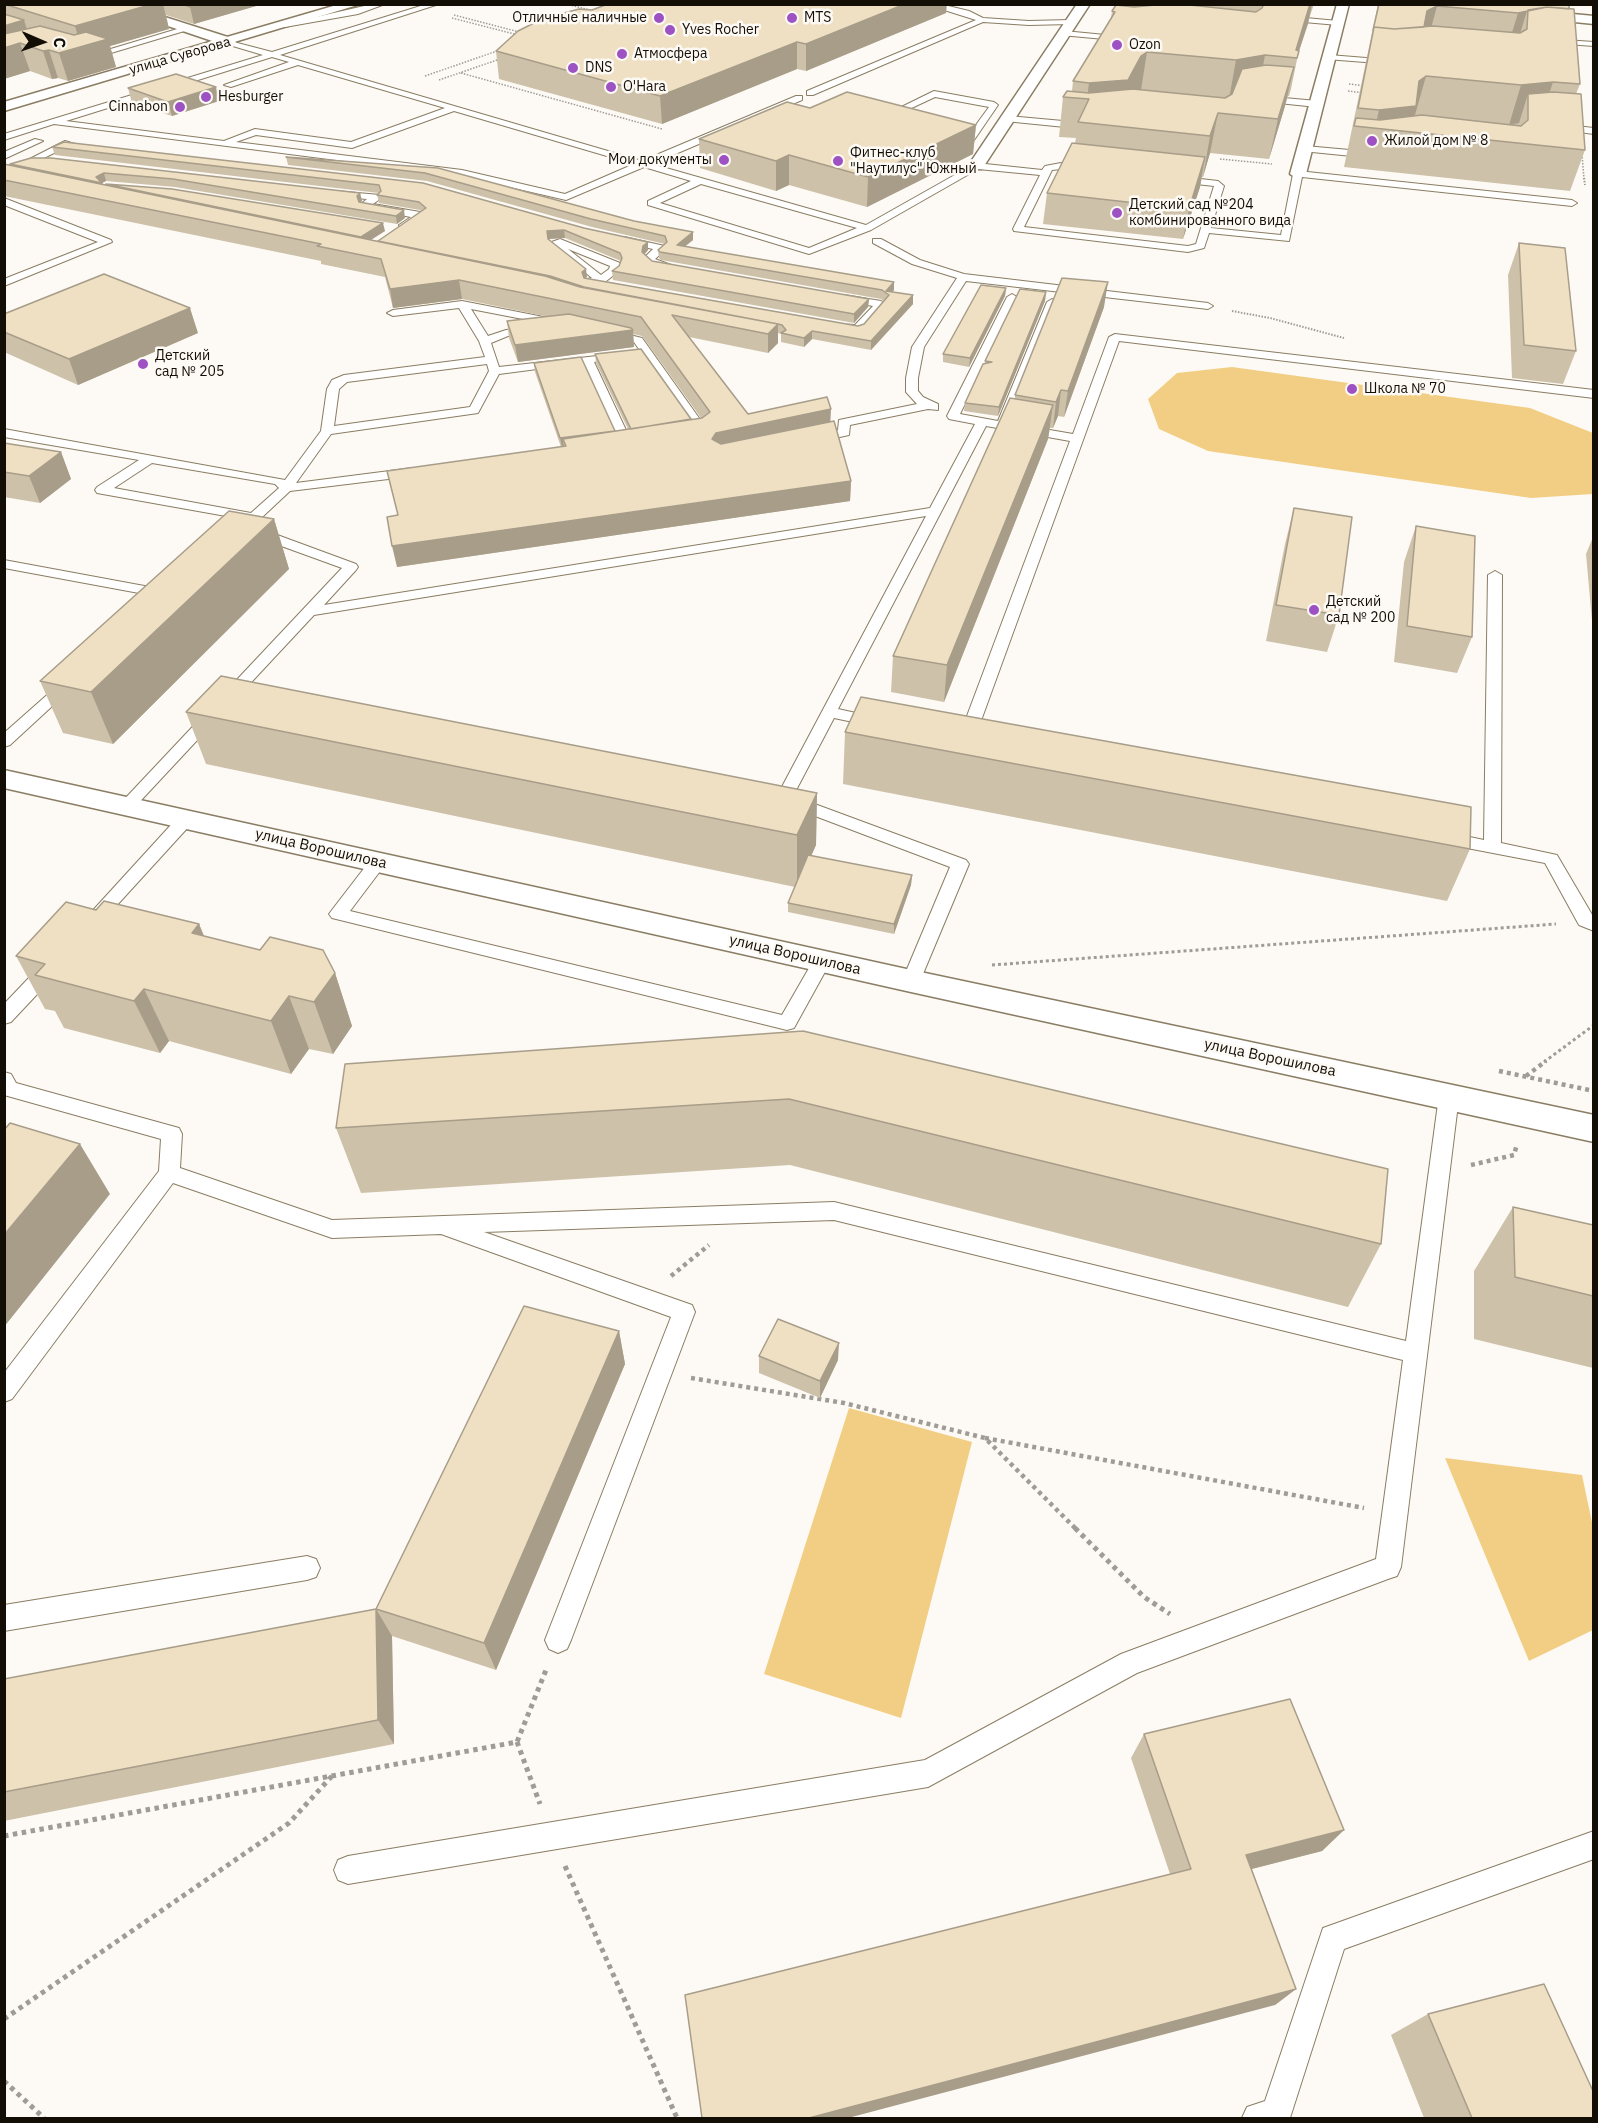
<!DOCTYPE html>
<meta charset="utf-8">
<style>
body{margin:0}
#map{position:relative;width:1598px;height:2123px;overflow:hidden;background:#fdfaf5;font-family:"IBM Plex Sans",sans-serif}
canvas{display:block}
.frame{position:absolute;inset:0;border:6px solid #130e05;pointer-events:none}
.north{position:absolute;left:12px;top:12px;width:60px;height:60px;-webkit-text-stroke:4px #fdfaf5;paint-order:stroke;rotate:92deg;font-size:16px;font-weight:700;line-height:24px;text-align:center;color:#130e05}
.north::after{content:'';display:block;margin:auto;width:21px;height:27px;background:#130e05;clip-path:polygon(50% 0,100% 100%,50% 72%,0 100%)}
</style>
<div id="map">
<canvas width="1598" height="2123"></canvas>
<div class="frame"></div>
<div class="north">С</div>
</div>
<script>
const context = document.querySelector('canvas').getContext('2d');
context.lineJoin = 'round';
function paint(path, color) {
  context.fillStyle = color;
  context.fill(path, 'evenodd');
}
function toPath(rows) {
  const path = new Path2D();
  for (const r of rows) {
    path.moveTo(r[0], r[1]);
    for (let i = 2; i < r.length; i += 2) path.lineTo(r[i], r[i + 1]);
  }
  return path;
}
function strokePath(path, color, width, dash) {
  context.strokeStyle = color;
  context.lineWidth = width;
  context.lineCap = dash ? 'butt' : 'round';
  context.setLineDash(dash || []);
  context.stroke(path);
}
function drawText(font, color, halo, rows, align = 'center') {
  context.font = font + ' "IBM Plex Sans",sans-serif';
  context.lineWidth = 5;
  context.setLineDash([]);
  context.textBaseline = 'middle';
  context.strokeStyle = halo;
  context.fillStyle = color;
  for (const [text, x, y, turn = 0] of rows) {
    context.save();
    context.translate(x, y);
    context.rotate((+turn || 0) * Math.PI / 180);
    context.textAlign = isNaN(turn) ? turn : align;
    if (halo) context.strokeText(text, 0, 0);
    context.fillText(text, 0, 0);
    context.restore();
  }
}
paint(toPath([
 [1232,367,1530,408,1593,433,1593,494,1531,498,1208,451,1159,429,1148,399,1177,373],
 [849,1408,972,1442,901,1718,764,1674],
 [1445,1458,1582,1475,1593,1527,1593,1630,1529,1661]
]), '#f2ce84');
const service = toPath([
 [373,4,385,4,358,14,285,27,281,25,373,4],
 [427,4,439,4,280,55,642,161,796,96,802,96,802,100,652,164,866,225,976,163,1042,170,1045,166,1061,163,1218,181,1224,186,1211,228,1281,235,1293,174,1298,171,1572,200,1577,203,1572,206,1302,177,1289,241,1209,233,1204,248,1188,252,1014,231,1013,229,1040,175,978,169,871,230,809,254,648,205,648,201,691,181,644,167,566,200,462,176,54,124,4,140,4,134,263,55,226,44,226,40,272,52,427,4],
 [272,57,289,62,224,85,231,87,298,65,445,108,351,142,255,129,224,141,66,121,272,57],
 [454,111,634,164,565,194,462,170,236,142,256,135,352,148,454,111],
 [1061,169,1214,186,1196,244,1188,246,1024,227,1052,170,1061,169],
 [701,184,857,228,809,248,660,203,701,184],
 [925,4,940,4,969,11,983,18,1029,21,1071,20,1075,22,1071,24,1029,25,983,22,813,95,807,95,807,91,976,20,925,4],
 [1284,16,1338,21,1342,23,1338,25,1281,20,1280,18,1284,16],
 [184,27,191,29,91,59,84,57,184,27],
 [1064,31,1126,37,1130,39,1126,41,1061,35,1060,33,1064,31],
 [1549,39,1594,42,1594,46,1552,43,1549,43,1549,39],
 [1329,55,1391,60,1395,62,1391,64,1326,59,1325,57,1329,55],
 [934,91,994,102,998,105,970,146,967,147,952,141,957,138,965,140,989,107,935,97,886,120,879,118,934,91],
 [1262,96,1317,101,1321,104,1317,107,1259,101,1259,97,1262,96],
 [1008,116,1085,123,1089,126,1085,129,1005,121,1004,119,1008,116],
 [1558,124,1594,128,1594,134,1555,129,1555,125,1558,124],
 [35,139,43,141,4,159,4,152,35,139],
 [65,141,81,146,76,149,66,147,28,166,20,164,65,141],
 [1305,146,1372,152,1377,155,1372,158,1302,151,1300,149,1305,146],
 [335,191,380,195,380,199,373,204,420,212,425,215,407,229,399,229,399,225,411,217,361,208,361,204,367,199,332,196,330,194,335,191],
 [4,198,111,240,112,242,4,286,4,279,98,242,4,205,4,198],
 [624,237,665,246,665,250,655,259,679,268,674,271,646,263,645,257,653,249,620,242,620,238,624,237],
 [560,239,620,263,619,271,605,282,571,287,571,283,592,278,549,243,560,239],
 [568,249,610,266,609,269,601,275,568,249],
 [873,239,881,239,920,260,964,274,1208,303,1213,306,1208,309,966,281,924,347,918,378,918,391,923,397,938,404,938,410,928,409,850,425,849,435,812,443,808,442,806,439,808,436,838,430,839,420,917,404,906,392,906,378,912,347,957,278,912,264,873,243,873,239],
 [1012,294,1017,297,960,414,998,421,1047,302,1052,299,1057,302,1009,423,1073,434,1109,337,1115,334,1594,390,1594,398,1119,341,974,740,966,745,958,740,1070,441,986,426,838,709,883,719,885,722,877,727,834,718,793,796,966,860,969,864,920,981,918,986,911,988,904,986,902,981,950,867,778,802,776,798,926,516,314,615,132,810,120,810,118,806,342,568,251,535,249,532,251,529,261,529,356,564,358,567,356,570,324,605,930,508,975,424,949,419,947,416,1007,297,1012,294],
 [844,295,881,301,886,304,862,331,839,329,835,328,835,324,855,325,873,306,840,300,839,298,844,295],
 [462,301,559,320,565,323,559,326,471,309,488,336,506,330,533,327,539,330,533,333,508,336,491,343,499,367,624,353,624,357,594,362,633,445,631,448,623,448,621,445,583,363,499,374,478,413,331,434,296,483,413,468,419,472,413,476,290,491,259,520,254,521,97,493,95,490,97,487,139,460,4,437,4,429,285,480,321,431,327,389,332,380,344,375,485,357,479,341,459,308,393,316,387,313,393,310,462,301],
 [487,364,489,371,470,407,334,426,339,389,347,382,487,364],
 [152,463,275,484,279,488,251,513,114,488,152,463],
 [609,330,642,338,709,432,707,435,688,437,686,434,688,431,695,430,634,342,605,335,605,331,609,330],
 [4,560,166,590,173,594,166,598,4,568,4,560],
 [1495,571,1502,575,1501,843,1557,855,1594,918,1594,931,1579,925,1545,863,1446,844,1440,842,1438,838,1440,834,1446,832,1484,840,1488,575,1495,571],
 [69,678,77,683,74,686,10,745,4,747,4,733,64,680,69,678],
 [186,814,192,815,194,819,192,823,97,927,91,929,85,927,82,923,85,919,180,815,186,814],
 [378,856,384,858,387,862,350,911,782,1015,816,956,822,954,828,956,831,961,794,1028,787,1030,332,918,329,914,332,910,372,858,378,856],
 [51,960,58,962,60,967,58,972,11,1022,4,1024,4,1004,44,962,51,960],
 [4,1072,11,1074,16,1083,179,1128,182,1134,180,1168,332,1220,834,1202,1406,1341,1439,1096,1442,1091,1449,1088,1456,1091,1459,1096,1401,1567,1397,1576,1388,1579,1137,1673,928,1787,348,1884,338,1880,334,1870,338,1860,348,1856,925,1760,1121,1654,1376,1559,1403,1360,834,1220,484,1232,692,1305,695,1312,571,1640,567,1649,558,1653,549,1649,545,1640,671,1317,441,1234,332,1238,173,1183,12,1399,4,1402,4,1373,159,1171,161,1139,4,1095,4,1072],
 [307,1556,316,1559,320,1568,316,1577,307,1580,4,1631,4,1605,307,1556],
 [1594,1831,1594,1859,1344,1949,1290,2118,1242,2118,1247,2107,1265,2101,1323,1928,1594,1831]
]);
const minor = toPath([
 [1077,4,1090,4,982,169,970,169,968,166,1077,4],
 [1337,4,1349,4,1306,174,1298,179,1290,174,1337,4],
 [1530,10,1594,16,1594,24,1525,17,1524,14,1530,10],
 [4,770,911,970,1594,1115,1594,1142,911,992,4,788,4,770]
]);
const tertiary = toPath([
 [103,4,124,4,234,39,236,42,234,45,224,45,103,4]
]);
const secondary = toPath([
 [340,4,361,4,4,111,4,102,340,4]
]);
strokePath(service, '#8a7d63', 2);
strokePath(minor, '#8a7d63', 3);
strokePath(tertiary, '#8a7d63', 3);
strokePath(secondary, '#8a7d63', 3);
strokePath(toPath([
 [566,4,590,10],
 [454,15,523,33],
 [452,18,518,35],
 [461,73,662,129],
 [425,76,500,50],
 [439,80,500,59],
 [1349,84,1366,86],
 [1348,91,1364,93],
 [1582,154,1584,179],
 [1220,159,1272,164]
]), '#9f9b95', 1.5, [1.5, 1.5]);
strokePath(toPath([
 [1584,178,1585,185],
 [1232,311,1270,318,1344,338]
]), '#9f9b95', 2, [1.5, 1.5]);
strokePath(toPath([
 [992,965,1556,924],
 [1544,1062,1594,1025]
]), '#9f9b95', 3, [3, 3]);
strokePath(toPath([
 [1499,1071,1594,1091],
 [1526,1076,1546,1061],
 [1471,1165,1514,1155,1517,1144],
 [671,1276,709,1245],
 [691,1378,844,1403,985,1438,1076,1529],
 [985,1438,1364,1508]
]), '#9f9b95', 4.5, [4, 4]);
strokePath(toPath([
 [1075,1528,1144,1597,1170,1614],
 [517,1742,540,1804],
 [4,1836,517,1742,546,1670],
 [565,1866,677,2118],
 [4,2019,289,1823,332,1776],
 [4,2081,44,2118]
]), '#9f9b95', 5, [4.5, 4.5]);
paint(service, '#fff');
paint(minor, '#fff');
paint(tertiary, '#fff');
paint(secondary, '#fff');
paint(toPath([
 [4,4,263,4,194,24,166,15,169,29,110,46,116,67,68,81,58,78,52,79,30,71,4,79],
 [1120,4,1314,4,1310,16,1298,54,1291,89,1289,96,1288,96,1285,106,1269,159,1210,153,1203,177,1202,177,1200,187,1183,239,1043,224,1047,193,1075,143,1076,138,1059,137,1063,97,1072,91,1073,81,1111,18,1112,11],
 [1378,4,1569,4,1580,84,1576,94,1585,150,1570,191,1344,167],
 [946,13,806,71,797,69,662,124,499,79,496,51],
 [128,88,219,101,172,116,132,103],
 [810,108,976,125,973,154,867,207,789,185,776,191,700,168,699,139],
 [52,147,423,183,584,228,648,242,648,250,644,254,652,261,869,299,868,307,854,323,613,280,612,271,619,266,621,261,565,238,549,239,587,277,585,278,858,326,864,324,884,301,881,299,661,260,659,258,658,250,665,244,592,227,427,181,288,165,286,157,438,168,693,240,685,246,894,290,892,292,913,304,871,350,812,339,804,347,781,342,781,334,778,333,778,343,768,353,689,337,748,414,830,421,851,481,850,501,397,567,397,515,561,447,535,372,534,363,615,431,628,429,596,363,595,354,691,420,701,418,642,336,633,334,634,347,518,362,509,338,507,321,549,317,462,299,393,308,385,277,321,264,321,261,4,196,4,180,11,166,10,164,360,193,362,201,360,202,405,218,397,224,175,187,106,181,102,183,103,185,106,185,106,184,385,231,370,240,378,242,378,241,421,211,420,210,379,203,377,195,379,193,55,155],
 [1519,243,1576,351,1563,384,1512,378,1508,275],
 [1006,288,1005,296,969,367,943,362,943,354],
 [1046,292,1045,301,998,416,964,411,965,403,985,364,985,361],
 [1104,307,1064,417,1058,416,1053,428,1050,428,1048,439,944,702,891,692,893,656,1015,399,1015,395],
 [4,314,198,333,78,385,4,352],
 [4,443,61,452,71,479,40,503,4,497],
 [1294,508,1339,615,1327,652,1266,641,1285,544],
 [274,519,289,569,113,744,63,733,40,681],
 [1416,526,1472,637,1457,673,1394,662,1404,562],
 [1593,537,1593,632,1586,554],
 [186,712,817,793,816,845,811,856,912,875,911,885,894,934,788,912,788,903,795,887,206,764],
 [845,732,1470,849,1447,901,843,784],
 [96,910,199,924,204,936,335,973,352,1026,333,1054,309,1049,291,1074,169,1041,160,1053,64,1028,55,1011,45,1009,16,956],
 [803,1031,1381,1244,1348,1307,790,1165,361,1193,336,1128],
 [1513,1207,1593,1225,1593,1368,1474,1339,1474,1271],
 [619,1331,625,1364,496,1670,392,1636,394,1744,4,1821,4,1679,376,1609],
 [759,1356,838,1360,820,1398,759,1373],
 [1144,1734,1344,1830,1322,1851,1252,1869,1296,1989,1275,2005,1170,1874,1131,1758],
 [1428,2014,1593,2118,1424,2118,1391,2035]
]), '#cec1a9');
paint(toPath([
 [153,4,163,4,169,29,110,46,116,67,68,81,59,53,81,47,75,26],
 [198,4,263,4,194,24,190,7],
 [905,4,947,4,946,13,806,71,806,44],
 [1310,4,1312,4,1308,24,1298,54,1289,96,1297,58,1296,50],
 [1437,6,1430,32,1422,29,1427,11],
 [1527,11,1519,37,1510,39,1518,13],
 [24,20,33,48,20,43,30,71,4,79,4,26],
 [797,42,797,69,662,124,660,96],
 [49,50,58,78,52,79,43,51],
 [1147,52,1141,90,1087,99,1089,83],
 [1265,55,1258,93,1229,99,1236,60],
 [1294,67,1285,106,1269,159,1278,119],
 [1426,76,1415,115,1413,116,1375,128,1379,110],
 [1553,82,1540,121,1528,120,1528,94,1519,123,1509,125,1521,85],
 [216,87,219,101,172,116,168,102],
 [1218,113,1210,153,1203,177,1210,136],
 [976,125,973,154,867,207,868,177],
 [789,155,789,185,776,191,776,161],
 [1205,157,1200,187,1183,239,1189,209],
 [104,173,106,181,102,183,96,177],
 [360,193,362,201,359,204,357,196],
 [404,210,405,218,397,224,396,216],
 [383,223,385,231,363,245,361,237],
 [564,230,565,238,548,239,549,247,547,231],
 [693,232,693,240,677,253,677,245],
 [648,242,648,250,644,255,642,252,643,246],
 [586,269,587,277,583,280,582,272],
 [459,280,462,299,393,308,390,289],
 [894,282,894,290,889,296,886,291],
 [1108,282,1104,307,1064,417,1068,391],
 [1006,288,1005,296,969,367,970,358],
 [1046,292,1045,301,998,416,999,407],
 [913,295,913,304,871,350,871,341],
 [869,299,868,307,854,323,854,314],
 [190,308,198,333,78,385,69,359],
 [778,324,778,343,768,353,768,334],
 [633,330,634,347,518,362,515,345],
 [812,331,812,339,804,347,804,338],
 [1061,390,1058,416,1053,428,1056,402],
 [1053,405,1048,439,944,702,947,665],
 [831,409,830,429,713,459,712,439,716,433],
 [615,431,563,439,564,447,562,447,560,438],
 [61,452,71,479,40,503,29,476],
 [851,481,850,501,397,567,392,546],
 [274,519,289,569,113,744,91,692],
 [817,793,816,845,797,888,797,835],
 [912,875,911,885,894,934,894,924],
 [199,924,221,977,192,933],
 [335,973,352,1026,333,1054,314,1002],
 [144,989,169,1041,160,1053,134,1001],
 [289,996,309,1049,291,1074,271,1021],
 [80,1144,110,1194,4,1327,4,1235],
 [619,1331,625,1364,496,1670,484,1643],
 [839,1343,838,1360,820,1398,820,1381],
 [376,1609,392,1636,394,1744,378,1720],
 [1344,1830,1322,1851,1228,1875,1246,1855],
 [1296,1989,1275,2005,848,2118,809,2118]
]), '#a79d89');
const building = toPath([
 [4,4,153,4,75,26,4,4],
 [182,4,198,4,190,7,182,4],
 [608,4,905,4,806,44,797,42,660,96,496,51,518,31,542,19,579,9,592,10,608,4],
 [1166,4,1180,4,1256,12,1262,8,1264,4,1310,4,1296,50,1299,51,1297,58,1265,55,1236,60,1147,52,1141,56,1128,80,1089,83,1073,81,1115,12,1112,11,1116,5,1134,7,1166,4],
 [1379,4,1569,4,1569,9,1547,7,1518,13,1437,6,1427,11,1424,27,1394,29,1374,27,1373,30,1379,4],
 [1547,7,1574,9,1580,84,1553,82,1521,85,1426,76,1419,81,1416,106,1379,110,1358,108,1374,27,1394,29,1433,26,1520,33,1527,29,1528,10,1547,7],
 [4,14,24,20,4,26,4,14],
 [40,26,74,35,86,32,108,39,59,53,49,50,43,51,20,43,4,48,4,34,40,26],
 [1266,65,1294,67,1278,119,1218,113,1210,136,1078,122,1089,99,1063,97,1067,91,1089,93,1133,89,1225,98,1232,94,1242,69,1266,65],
 [176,74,216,87,168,102,128,88,176,74],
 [847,92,976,125,868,177,789,155,776,161,699,139,787,102,810,108,847,92],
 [1553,92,1581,94,1585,150,1354,126,1356,118,1380,120,1422,115,1521,126,1528,120,1528,94,1553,92],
 [64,142,423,183,584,228,648,242,643,246,642,252,652,261,869,299,854,314,612,271,619,266,622,258,620,253,564,230,547,231,548,239,586,269,582,272,584,278,858,326,864,324,889,295,882,290,660,252,658,250,667,242,665,236,591,219,425,173,286,157,438,168,634,221,693,232,677,245,894,282,886,291,913,295,871,341,812,331,804,338,781,333,786,330,782,325,778,324,584,287,550,276,378,241,426,208,419,202,377,195,381,191,379,185,52,147,64,142],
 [1072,143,1205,157,1189,209,1047,193,1072,143],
 [31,158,51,158,360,193,357,196,359,202,404,210,396,216,173,179,104,173,96,177,102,183,10,164,31,158],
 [4,164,545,276,580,287,778,324,768,334,672,315,748,414,827,397,831,409,716,433,712,439,721,444,834,421,851,481,392,546,387,517,398,515,387,471,566,446,563,439,702,418,710,412,641,317,459,280,390,289,381,259,317,246,321,244,4,180,4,164],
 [106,184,172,189,383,223,361,237,106,184],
 [1519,243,1565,248,1576,351,1524,345,1519,243],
 [104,274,190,308,69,359,4,332,4,314,104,274],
 [1062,278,1108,282,1068,391,1061,390,1056,402,1015,395,1062,278],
 [981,285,1006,288,970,358,943,354,981,285],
 [1020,289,1046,292,999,407,965,403,983,364,992,362,985,361,1020,289],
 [569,314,631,328,633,330,515,345,507,321,569,314],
 [641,349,691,419,631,429,595,354,641,349],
 [581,357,615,431,560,438,534,363,581,357],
 [1010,398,1053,405,947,665,893,656,1010,398],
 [4,443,61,452,29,476,4,472,4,443],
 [1294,508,1352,517,1339,615,1276,605,1294,508],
 [229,511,274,519,91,692,40,681,229,511],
 [1416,526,1475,536,1472,637,1407,626,1416,526],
 [221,676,817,793,797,835,186,712,221,676],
 [861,697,1471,807,1470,849,845,732,861,697],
 [808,855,912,875,894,924,788,903,808,855],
 [104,901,199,924,192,933,260,950,270,937,323,950,335,973,314,1002,289,996,271,1021,144,989,134,1001,35,975,45,964,16,956,66,902,96,910,104,901],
 [803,1031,1388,1169,1381,1244,789,1099,336,1128,345,1064,803,1031],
 [10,1123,80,1144,4,1235,4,1130,10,1123],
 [1513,1207,1593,1225,1593,1296,1515,1277,1513,1207],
 [524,1306,619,1331,484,1643,376,1609,524,1306],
 [778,1319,839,1343,820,1381,759,1356,778,1319],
 [376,1609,378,1720,4,1792,4,1679,376,1609],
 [1290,1699,1344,1830,1246,1855,1296,1989,809,2118,702,2118,685,1995,1191,1869,1144,1734,1290,1699],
 [1544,1984,1593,2091,1593,2118,1472,2118,1428,2014,1544,1984]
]);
paint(building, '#efe0c4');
strokePath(building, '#a79d89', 1.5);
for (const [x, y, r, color] of [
 [659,18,6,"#9d51c3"],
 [792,18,6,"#9d51c3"],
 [670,30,6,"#9d51c3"],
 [1117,45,6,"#9d51c3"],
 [622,54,6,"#9d51c3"],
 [573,68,6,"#9d51c3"],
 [611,87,6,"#9d51c3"],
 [206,97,6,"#9d51c3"],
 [180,107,6,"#9d51c3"],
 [1372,141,6,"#9d51c3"],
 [724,160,6,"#9d51c3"],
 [838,161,6,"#9d51c3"],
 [1117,213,6,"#9d51c3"],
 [143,364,6,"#9d51c3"],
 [1352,389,6,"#9d51c3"],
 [1314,610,6,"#9d51c3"]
]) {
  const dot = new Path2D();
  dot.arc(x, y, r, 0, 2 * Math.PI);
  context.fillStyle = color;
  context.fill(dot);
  strokePath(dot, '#fdfaf5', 2);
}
drawText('14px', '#130e05', '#fdfaf5', [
 ["Отличные наличные",647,18,"right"],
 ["MTS",804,18],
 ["Yves Rocher",682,30],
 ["Ozon",1129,45],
 ["Атмосфера",634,54],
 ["DNS",585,68],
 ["O'Hara",623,87],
 ["Hesburger",218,97],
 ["Cinnabon",168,107,"right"],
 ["Жилой дом № 8",1384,141],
 ["Фитнес-клуб",850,153],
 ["\"Наутилус\" Южный",850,169],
 ["Мои документы",712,160,"right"],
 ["Детский сад №204",1129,205],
 ["комбинированного вида",1129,221],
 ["Детский",155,356],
 ["сад № 205",155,372],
 ["Школа № 70",1364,389],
 ["Детский",1326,602],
 ["сад № 200",1326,618]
], 'left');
drawText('14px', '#130e05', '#fdfaf5', [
 ["улица Суворова",180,56,-16]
]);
drawText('15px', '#130e05', '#fdfaf5', [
 ["улица Ворошилова",321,849,13],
 ["улица Ворошилова",795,955,13],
 ["улица Ворошилова",1270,1058,12]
]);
</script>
